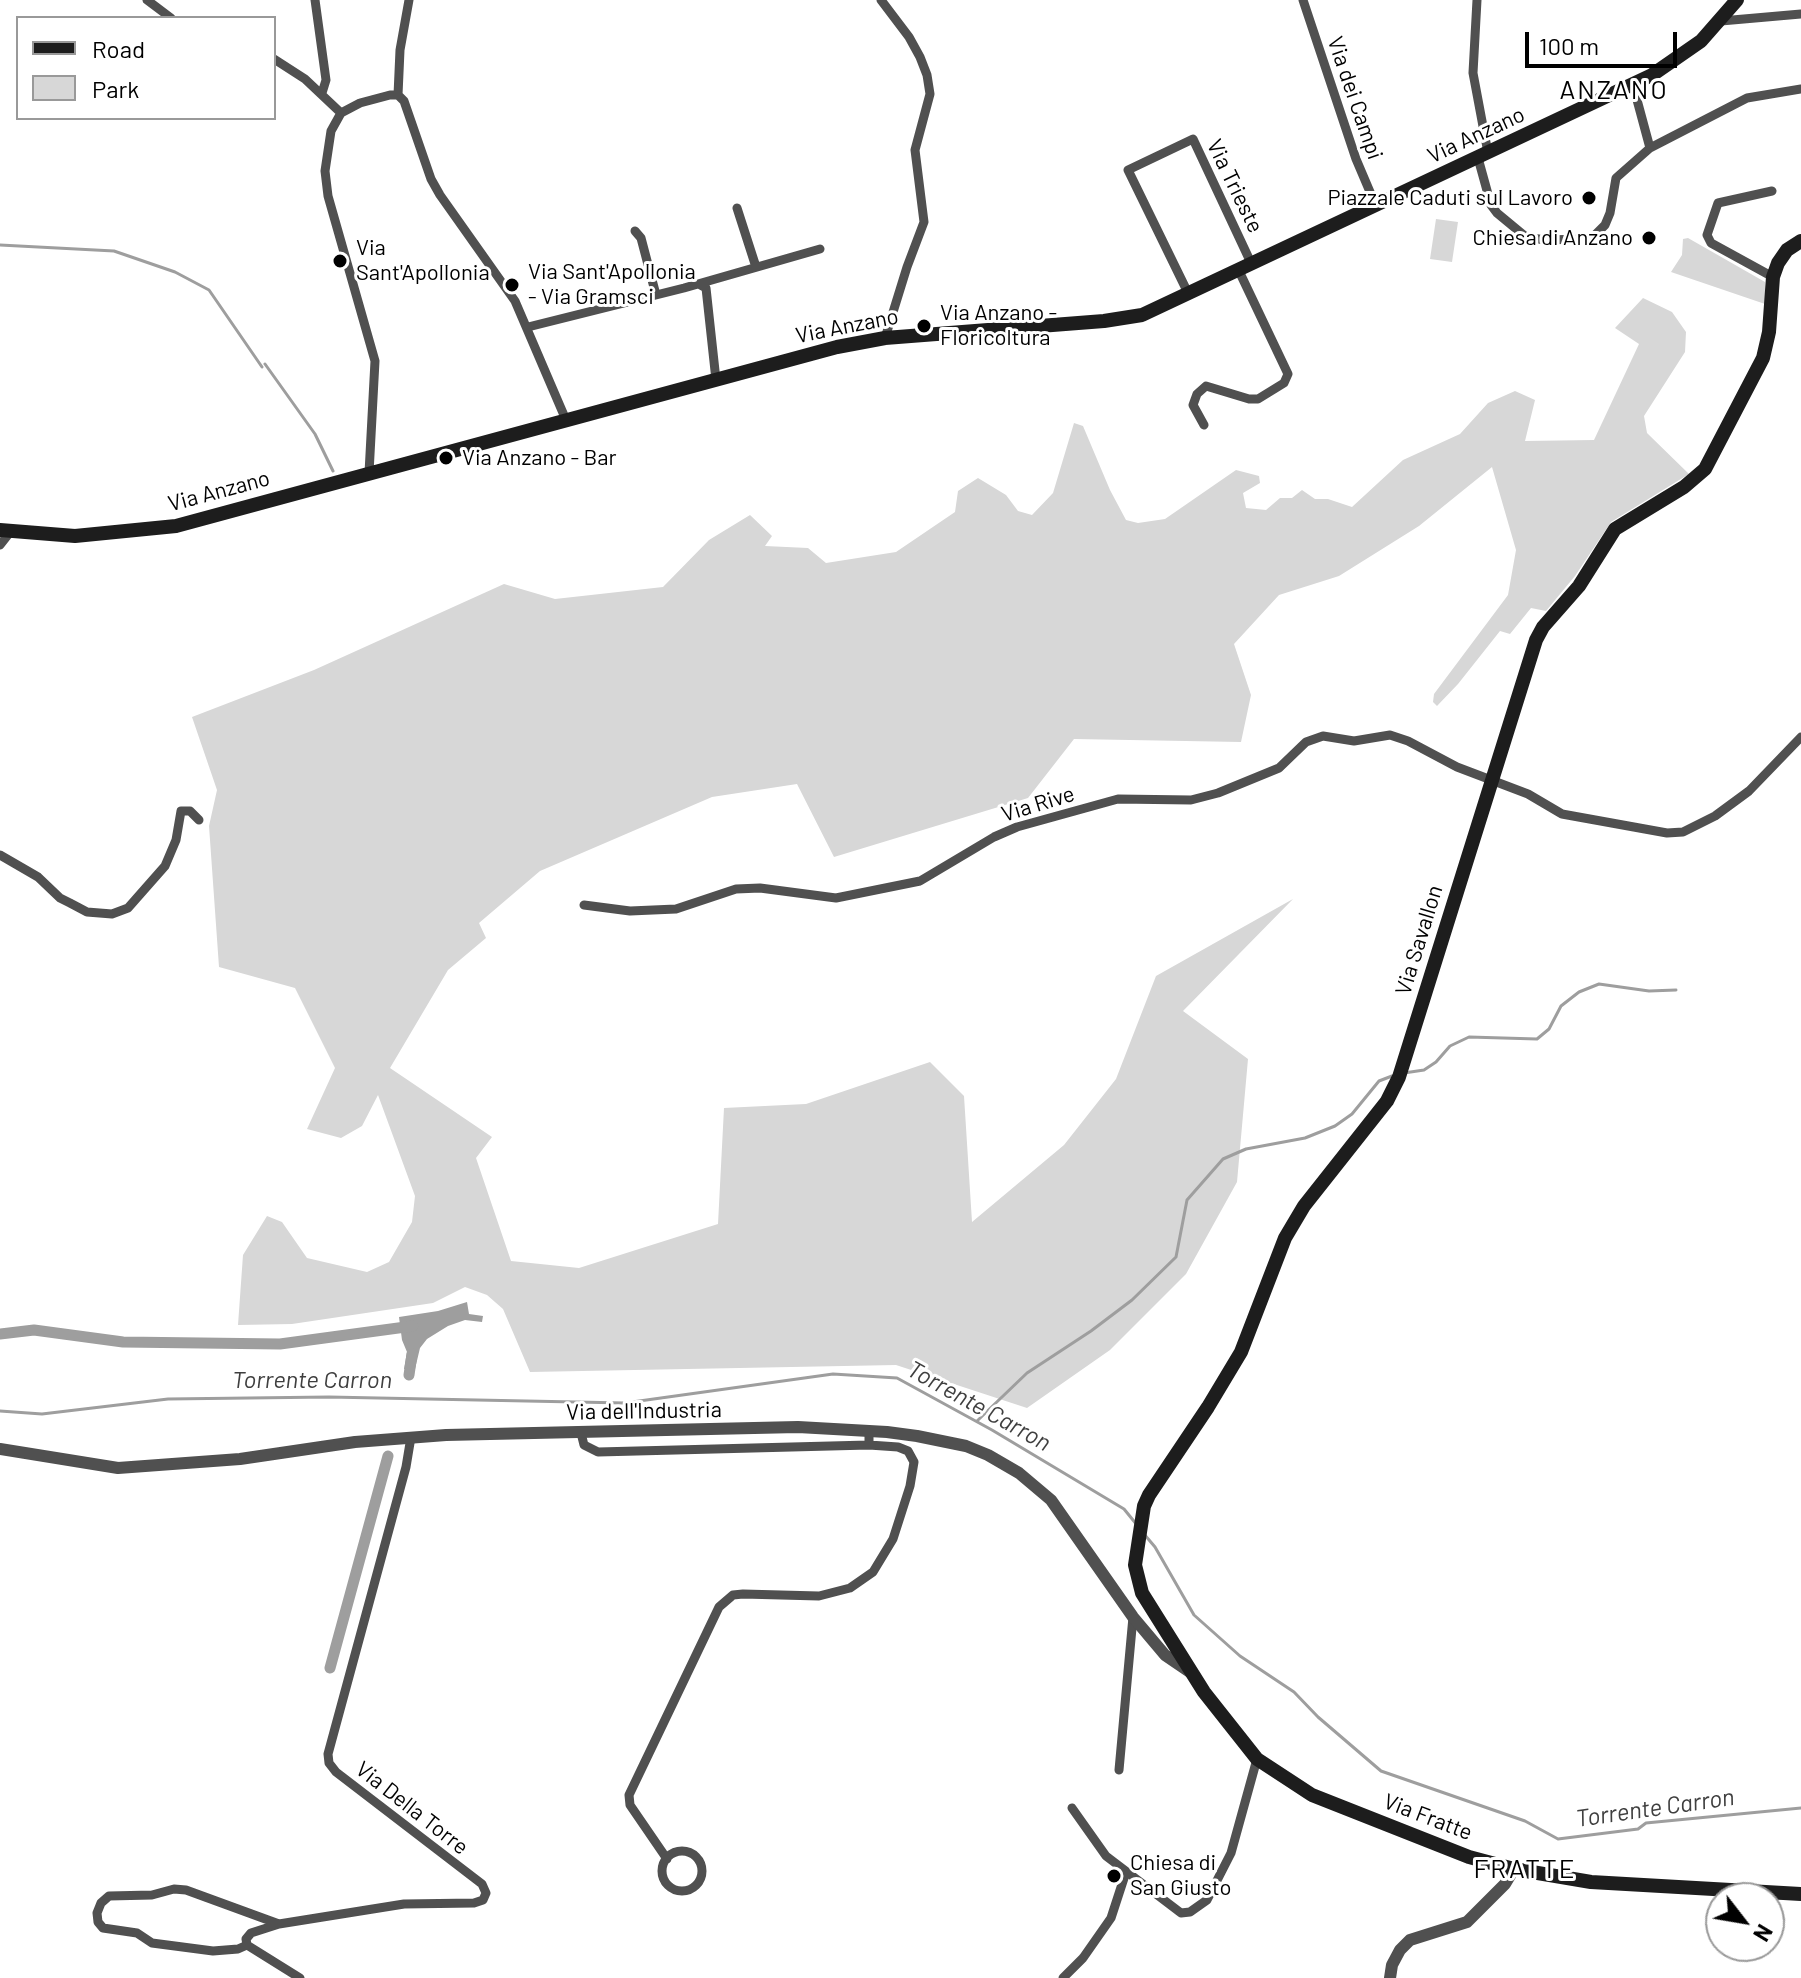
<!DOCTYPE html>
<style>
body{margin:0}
#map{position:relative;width:1801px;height:1978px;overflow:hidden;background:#fff;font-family:Barlow,sans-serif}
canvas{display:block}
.legend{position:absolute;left:16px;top:16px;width:260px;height:104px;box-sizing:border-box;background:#fff;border:2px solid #999;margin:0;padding:10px 14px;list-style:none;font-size:24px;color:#000}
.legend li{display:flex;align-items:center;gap:16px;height:40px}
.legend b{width:40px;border:2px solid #999}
.north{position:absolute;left:1705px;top:1882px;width:80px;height:80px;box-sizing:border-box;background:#fff;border:2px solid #999;border-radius:50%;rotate:121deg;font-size:22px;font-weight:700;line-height:32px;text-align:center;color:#000}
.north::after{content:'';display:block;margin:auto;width:28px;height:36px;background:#000;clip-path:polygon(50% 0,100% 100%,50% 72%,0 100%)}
.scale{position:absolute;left:1525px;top:32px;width:152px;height:36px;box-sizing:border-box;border:4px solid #000;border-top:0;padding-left:10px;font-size:24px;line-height:28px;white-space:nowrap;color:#000;-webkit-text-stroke:6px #fff;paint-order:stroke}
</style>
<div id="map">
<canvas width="1801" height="1978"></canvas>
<ul class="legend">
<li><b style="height:10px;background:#1d1d1d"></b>Road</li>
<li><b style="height:22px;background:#d7d7d7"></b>Park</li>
</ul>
<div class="north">N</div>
<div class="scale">100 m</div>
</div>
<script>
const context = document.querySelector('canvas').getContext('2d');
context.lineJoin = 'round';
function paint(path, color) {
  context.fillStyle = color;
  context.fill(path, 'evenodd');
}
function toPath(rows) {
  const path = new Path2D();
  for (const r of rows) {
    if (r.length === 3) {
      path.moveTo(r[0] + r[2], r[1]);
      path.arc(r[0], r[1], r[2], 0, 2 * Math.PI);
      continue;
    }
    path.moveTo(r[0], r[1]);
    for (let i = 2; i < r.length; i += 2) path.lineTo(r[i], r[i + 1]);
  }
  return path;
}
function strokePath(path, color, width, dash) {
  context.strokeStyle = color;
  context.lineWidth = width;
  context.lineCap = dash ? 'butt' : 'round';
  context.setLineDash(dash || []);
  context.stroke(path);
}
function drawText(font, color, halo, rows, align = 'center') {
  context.font = font + ' Barlow,sans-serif';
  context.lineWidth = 6;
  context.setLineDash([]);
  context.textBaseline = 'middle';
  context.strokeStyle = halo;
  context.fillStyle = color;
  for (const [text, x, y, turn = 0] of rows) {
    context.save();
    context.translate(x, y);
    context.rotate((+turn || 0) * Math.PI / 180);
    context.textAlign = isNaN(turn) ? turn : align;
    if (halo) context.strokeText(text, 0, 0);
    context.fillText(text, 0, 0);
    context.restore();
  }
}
paint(toPath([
 [1436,219,1458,222,1452,262,1430,259],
 [1688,238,1765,282,1765,304,1671,272,1682,255,1683,239],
 [1643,298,1672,312,1686,332,1685,352,1644,416,1647,433,1689,474,1611,522,1575,576,1546,611,1531,608,1510,634,1500,631,1458,684,1437,706,1433,702,1434,694,1508,595,1516,550,1492,467,1419,526,1339,576,1279,595,1234,644,1251,695,1241,742,1074,739,1028,798,834,857,797,784,712,797,540,871,479,923,486,938,448,970,390,1068,492,1137,476,1158,511,1261,579,1268,718,1224,724,1108,806,1104,930,1062,964,1096,972,1222,1064,1145,1116,1079,1156,976,1293,899,1183,1011,1248,1059,1237,1182,1186,1274,1110,1350,1027,1408,896,1365,530,1372,503,1309,487,1295,465,1287,433,1303,292,1324,238,1325,243,1255,267,1216,282,1222,307,1258,367,1272,389,1262,412,1222,415,1196,378,1095,362,1126,341,1138,307,1129,335,1068,295,988,219,967,209,826,217,790,192,717,314,670,504,584,555,599,663,587,709,540,750,515,772,536,765,546,808,548,826,563,896,552,955,512,958,491,978,478,1006,495,1018,511,1032,515,1053,493,1074,423,1083,426,1110,490,1126,520,1138,523,1165,519,1236,470,1259,476,1260,483,1243,493,1246,508,1266,510,1280,498,1292,498,1302,490,1315,499,1328,499,1352,507,1403,460,1460,434,1488,403,1515,391,1535,400,1525,441,1594,440,1639,344,1615,328]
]), '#d7d7d7');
paint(toPath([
 [467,1302,469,1314,483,1316,482,1322,465,1320,448,1326,427,1339,420,1348,415,1369,404,1369,407,1352,402,1340,399,1317,438,1311]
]), '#9e9e9e');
strokePath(toPath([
 [0,245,114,251,175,272,209,290,262,367],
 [265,364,315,434,333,471],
 [1404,1073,1424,1070,1436,1062,1450,1046,1469,1037,1537,1039,1549,1029,1561,1006,1579,992,1599,984,1649,991,1676,990],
 [0,1411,42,1414,168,1399,329,1397,625,1403,833,1374,897,1378,992,1430,1124,1509,1137,1525],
 [977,1421,1027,1373,1091,1331,1132,1300,1176,1257,1187,1200,1223,1159,1246,1149,1305,1138,1335,1126,1352,1114,1379,1081,1392,1076],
 [1144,1534,1155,1547,1194,1615,1240,1656,1294,1692,1318,1717,1381,1771,1525,1821,1558,1839,1638,1829,1646,1823,1801,1808]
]), '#9e9e9e', 3);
strokePath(toPath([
 [0,1334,34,1330,123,1342,280,1344,413,1326],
 [409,1375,412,1354],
 [330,1668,388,1456]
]), '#9e9e9e', 11);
strokePath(toPath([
 [147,0,171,18],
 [315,0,326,80,322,93],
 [881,0,909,37,920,57,927,75,930,94,915,150,924,222,907,267,885,338],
 [1303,0,1356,159,1376,206],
 [1477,0,1473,73,1488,153],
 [1721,21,1801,14],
 [274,59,305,79,341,113],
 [398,95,400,50,409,0],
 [1650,148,1747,98,1801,89],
 [1478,158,1491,205,1497,213,1526,237,1545,240,1584,239,1594,236,1605,225,1610,213,1616,178,1650,148,1633,85],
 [1772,191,1718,203,1707,235,1711,243,1773,277],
 [737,208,756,267],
 [635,231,641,238,656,295],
 [699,284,706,288,716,380],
 [1189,295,1128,170,1193,139,1252,265],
 [528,327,684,288,820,249],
 [1204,425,1193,405,1197,394,1206,386,1249,399,1258,399,1284,383,1288,374,1239,271],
 [369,473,375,361,328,196,325,171,331,131,341,113,360,103,390,95,398,95,404,101,431,179,440,195,515,301,566,420],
 [0,545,11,531],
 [0,855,38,877,60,898,70,903,87,912,112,914,128,908,165,866,176,840,181,811,190,811,199,820],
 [584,905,630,911,676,909,736,889,760,888,836,898,920,881,994,837,1017,827,1118,799,1191,800,1218,793,1279,768,1306,742,1323,736,1354,741,1390,735,1408,741,1457,767,1528,794,1562,814,1667,833,1683,832,1715,816,1749,791,1801,737],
 [581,1433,584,1445,598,1452,869,1445],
 [1119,1770,1133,1617],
 [1072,1808,1106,1856,1181,1913,1190,1912,1207,1900,1231,1853,1257,1759],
 [682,1871,20],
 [667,1859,630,1805,629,1795,719,1607,733,1595,743,1594,819,1596,850,1588,873,1572,893,1539,910,1486,914,1462,908,1451,898,1447,869,1445,869,1431],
 [247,1945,238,1949,213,1951,152,1943,137,1933,103,1928,98,1922,97,1913,101,1903,109,1896,152,1895,174,1889,186,1890,279,1924],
 [300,1978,247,1945,246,1939,251,1933,279,1924,404,1904,474,1903,483,1900,486,1893,482,1884,336,1772,329,1763,328,1754,406,1467,411,1437],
 [1063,1978,1083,1958,1111,1918,1126,1872]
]), '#505050', 9);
strokePath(toPath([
 [0,1449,118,1468,240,1459,355,1442,446,1435,798,1427,887,1432,917,1436,966,1446,988,1455,1019,1473,1051,1500,1133,1617,1165,1655,1190,1672],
 [1390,1978,1392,1965,1400,1950,1410,1940,1467,1922,1505,1884,1514,1869]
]), '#505050', 12);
strokePath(toPath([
 [1801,241,1787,250,1778,263,1773,277,1769,332,1763,358,1705,469,1684,487,1615,529,1579,586,1543,627,1536,640,1399,1077,1387,1101,1304,1206,1285,1238,1241,1352,1208,1407,1149,1495,1144,1506,1135,1565,1142,1593,1204,1692,1257,1759,1312,1795,1469,1857,1514,1869,1591,1882,1801,1894],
 [0,530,75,536,176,526,837,347,885,338,1104,321,1142,315,1652,75,1701,41,1737,0]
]), '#1d1d1d', 14);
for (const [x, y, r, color] of [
 [1589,198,8,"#000"],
 [1649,238,8,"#000"],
 [340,261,8,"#000"],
 [512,285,8,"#000"],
 [924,326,8,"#000"],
 [446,458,8,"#000"],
 [1114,1876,8,"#000"]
]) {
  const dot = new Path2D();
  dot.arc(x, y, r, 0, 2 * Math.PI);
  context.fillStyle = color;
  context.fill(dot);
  strokePath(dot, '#fff', 3);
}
drawText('22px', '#000', '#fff', [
 ["Via dei Campi",1355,98,71],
 ["Via Anzano",1476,135,-25],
 ["Via Trieste",1235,186,64],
 ["Via Anzano",847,326,-11],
 ["Via Anzano",219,491,-15],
 ["Via Rive",1038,804,-17],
 ["Via Savallon",1419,940,-73],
 ["Via dell'Industria",644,1411,-1],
 ["Via Della Torre",412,1808,38],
 ["Via Fratte",1428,1817,21]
]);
drawText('22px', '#000', '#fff', [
 ["Piazzale Caduti sul Lavoro",1573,198,"right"],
 ["Chiesa di Anzano",1633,238,"right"],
 ["Via",356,248],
 ["Sant'Apollonia",356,273],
 ["Via Sant'Apollonia",528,272],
 ["- Via Gramsci",528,297],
 ["Via Anzano -",940,313],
 ["Floricoltura",940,338],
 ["Via Anzano - Bar",462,458],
 ["Chiesa di",1130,1863],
 ["San Giusto",1130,1888]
], 'left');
drawText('italic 24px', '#3f3f3f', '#fff', [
 ["Torrente Carron",312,1380],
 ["Torrente Carron",979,1406,29],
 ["Torrente Carron",1655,1808,-8]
]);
context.letterSpacing = '2px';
drawText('26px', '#000', '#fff', [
 ["ANZANO",1614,90],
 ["FRATTE",1525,1869]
]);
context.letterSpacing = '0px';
</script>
